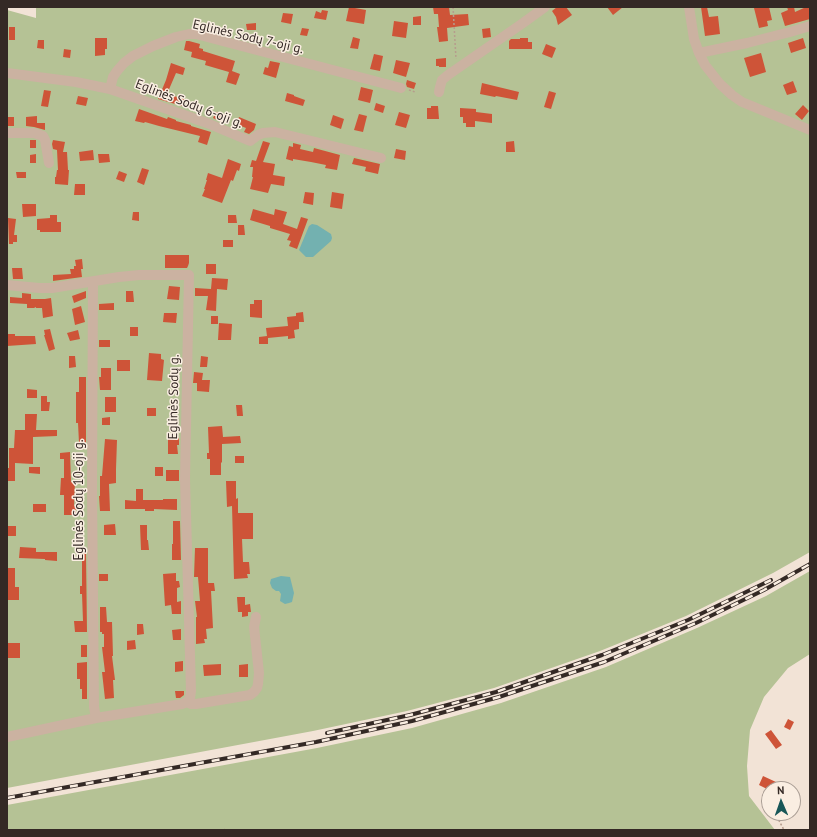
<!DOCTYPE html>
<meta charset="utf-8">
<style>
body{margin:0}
#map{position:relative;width:817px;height:837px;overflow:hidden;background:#f2e3d6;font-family:"PT Sans",sans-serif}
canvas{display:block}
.frame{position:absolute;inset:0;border:8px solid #342925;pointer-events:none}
.north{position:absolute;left:761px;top:781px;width:40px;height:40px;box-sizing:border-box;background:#faeee2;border:1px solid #ab9f96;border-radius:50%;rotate:358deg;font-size:11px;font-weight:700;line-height:16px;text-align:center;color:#342925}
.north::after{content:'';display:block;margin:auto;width:14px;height:18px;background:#185758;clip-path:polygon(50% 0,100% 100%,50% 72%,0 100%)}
</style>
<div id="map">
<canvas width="817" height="837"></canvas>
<div class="frame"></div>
<div class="north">N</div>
</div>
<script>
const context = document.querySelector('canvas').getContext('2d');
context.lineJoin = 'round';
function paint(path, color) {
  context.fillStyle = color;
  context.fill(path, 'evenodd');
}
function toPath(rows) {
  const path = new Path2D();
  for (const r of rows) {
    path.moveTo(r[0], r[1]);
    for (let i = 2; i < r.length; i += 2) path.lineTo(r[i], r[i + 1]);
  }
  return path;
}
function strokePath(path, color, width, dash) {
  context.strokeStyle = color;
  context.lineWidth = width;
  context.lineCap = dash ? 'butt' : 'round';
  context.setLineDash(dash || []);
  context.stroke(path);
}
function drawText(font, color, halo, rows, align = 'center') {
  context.font = font + ' "PT Sans",sans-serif';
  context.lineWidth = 3;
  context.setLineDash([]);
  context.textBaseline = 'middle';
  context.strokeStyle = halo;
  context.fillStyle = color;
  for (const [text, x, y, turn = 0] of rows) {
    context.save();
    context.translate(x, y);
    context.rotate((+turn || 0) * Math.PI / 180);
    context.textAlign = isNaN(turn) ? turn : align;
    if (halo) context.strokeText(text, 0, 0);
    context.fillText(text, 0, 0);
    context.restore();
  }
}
paint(toPath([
 [36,7,810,7,810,552,773,573,686,616,600,651,494,688,407,711,313,731,7,788,7,10,36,18],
 [810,571,810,654,788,668,764,697,750,730,747,766,749,796,775,830,7,830,7,805,317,748,412,728,501,703,606,667,697,628,766,596]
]), '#b5c295');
paint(toPath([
 [312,224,317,225,331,234,332,238,331,241,313,257,306,257,299,250,309,226],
 [281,576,290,577,294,593,292,602,289,603,285,604,280,601,281,594,279,591,276,591,272,588,270,583,271,579]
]), '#73b1b0');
paint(toPath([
 [349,7,366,10,364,24,346,21],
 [433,7,449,7,450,15,468,14,469,25,447,28,448,41,439,42,437,27,439,27,438,14,434,14],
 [557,7,566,7,572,15,558,25,556,17,552,11],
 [607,7,623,7,613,15],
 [701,7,707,7,709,17,718,16,720,34,705,36],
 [758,7,769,7,772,20,767,21,768,26,759,28,754,8],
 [787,7,794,7,795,12,806,7,810,7,810,19,785,26,781,13,788,10],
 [322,10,328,11,326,20,314,18,316,11,321,13],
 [283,13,293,14,291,24,281,22],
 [421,16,421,25,413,25,413,17],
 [394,21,408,23,406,38,392,36],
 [256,23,256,30,247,30,246,24],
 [9,27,15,27,15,40,9,40],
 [302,28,309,29,307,36,300,35],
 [490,28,491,37,483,38,482,29],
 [353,37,360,39,358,49,350,48],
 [95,38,107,38,107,49,105,49,105,55,95,56],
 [520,38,528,38,528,42,532,42,532,49,509,49,509,41,511,39,520,39],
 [803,38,806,48,791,53,788,43],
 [38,40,44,40,44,49,37,48],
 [186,41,189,41,200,44,199,48,203,49,203,51,235,61,232,71,240,74,236,85,226,82,229,72,205,65,206,61,191,57,192,52,184,50],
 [546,44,556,48,552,58,542,54],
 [64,49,71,50,70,58,63,57],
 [761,53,766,72,750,77,744,58],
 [374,54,383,56,380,71,370,69],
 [446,58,446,67,439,67,439,66,436,66,436,59],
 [396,60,410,63,406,77,393,73],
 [270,61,280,63,276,78,263,74,265,67,268,68],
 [171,63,185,68,183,75,176,73,167,94,184,99,182,106,158,99,166,80],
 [407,80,416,83,414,89,407,87,406,84],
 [793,81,797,92,787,95,783,85],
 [482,83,519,92,517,100,496,96,495,97,480,94],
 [361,87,373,90,370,103,358,100],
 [44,90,51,91,48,107,41,106],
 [549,91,556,93,551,109,544,107],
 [287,93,294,95,294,96,305,100,303,106,285,101],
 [78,96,88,98,86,106,76,104],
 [376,103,385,106,383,113,374,110],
 [803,105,809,111,802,120,795,114],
 [431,106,438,106,439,119,427,119,427,108,431,108],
 [460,108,476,109,476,112,492,114,492,123,475,121,475,127,466,127,466,123,463,123,463,117,460,117],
 [139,109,167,119,168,117,176,120,176,121,191,125,191,126,211,132,207,145,198,142,200,136,159,126,145,122,144,123,135,121],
 [216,112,225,115,222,122,213,118],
 [399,112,410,115,406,128,395,125],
 [359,114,367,116,363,132,354,130],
 [333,115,344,119,341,129,330,125],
 [37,116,37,123,45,123,45,130,34,127,26,126,26,117],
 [7,117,14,117,14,126,7,126],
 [239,117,256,124,254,130,249,134,244,132,246,128,236,124],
 [30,140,36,140,36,148,30,148],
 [53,140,65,142,63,152,67,152,68,170,69,170,68,185,55,184,55,177,56,177,57,170,58,170,57,150,53,149,52,144],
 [263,141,270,143,263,162,275,164,273,175,285,177,284,186,271,184,268,193,250,189,253,177,252,177,253,167,250,167,252,160,256,161],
 [514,141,515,152,506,152,506,142],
 [293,143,301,145,300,149,313,152,314,148,340,155,337,170,325,168,326,165,311,162,293,159,293,161,286,159,289,146,293,147],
 [396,149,406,151,405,160,394,158],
 [93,150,94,160,80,161,79,152],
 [36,154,36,163,30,163,30,155],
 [98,154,109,154,110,162,99,163],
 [354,158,380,164,378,174,365,171,366,167,352,164],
 [228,159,241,164,239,171,237,170,233,181,231,180,222,203,202,196,205,189,204,189,207,180,206,180,208,173,222,178],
 [142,168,149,170,144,185,137,182],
 [119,171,127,174,124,182,116,179],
 [16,172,26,172,26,178,17,178],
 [75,184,85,184,85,195,74,195],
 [305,192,314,193,313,205,303,203],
 [332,192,344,194,342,209,330,207],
 [22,204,36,204,36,216,23,217],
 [253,209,274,215,275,209,287,212,283,224,297,229,301,217,308,219,297,249,289,246,291,241,287,240,290,234,270,228,270,226,250,220],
 [133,212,139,212,139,221,132,220],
 [50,215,57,215,57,222,61,222,61,232,40,232,40,230,37,230,37,219,50,218],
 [228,215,236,215,237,223,228,223],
 [8,218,16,219,14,235,17,235,17,242,13,242,13,244,9,244],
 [238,225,244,225,245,235,238,235],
 [223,240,233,240,233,247,223,247],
 [165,255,189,255,189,263,188,266,187,268,165,268],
 [82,259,83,269,81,269,82,277,53,281,53,275,71,274,70,269,74,269,74,266,76,266,75,260],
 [206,264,216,264,216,274,206,274],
 [12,268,22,268,23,279,13,279],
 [212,278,228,279,227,290,217,289,216,311,206,310,208,296,195,296,195,288,211,289],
 [169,286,180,287,179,300,167,299],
 [86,291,86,298,74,303,72,296],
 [126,291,133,291,134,302,126,302],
 [22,293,31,294,31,299,45,299,51,298,53,316,43,318,42,308,36,308,36,307,34,308,27,308,27,304,10,303,10,297,22,298],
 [254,300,262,300,262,318,250,317,250,304,254,304],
 [114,303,114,310,99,310,99,304],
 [81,306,85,322,75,325,72,309],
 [303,312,304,322,299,322,299,329,294,330,295,338,288,339,288,336,268,338,268,344,259,344,259,337,267,336,266,328,288,326,287,317,296,316,296,313],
 [164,313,177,313,176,323,163,322],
 [211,316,218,316,218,324,211,324],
 [219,323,232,324,231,340,218,340],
 [130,327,138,327,138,336,130,336],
 [50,329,55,349,49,351,44,335,45,335,44,330],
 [78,330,80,339,70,341,67,333],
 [7,334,15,334,15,336,35,336,36,344,7,346],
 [99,340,110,340,110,347,99,347],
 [149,353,161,354,161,359,164,360,162,381,147,380],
 [69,356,75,356,76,367,69,368],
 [201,356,208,357,207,367,200,367],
 [117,360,130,360,130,371,117,371],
 [101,368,111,368,111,390,100,390,99,377,101,377],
 [194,372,203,373,202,380,210,380,209,392,197,391,197,383,193,383],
 [79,377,86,377,86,443,79,443,78,423,76,423,76,392,79,392],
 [27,389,37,390,37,398,27,398],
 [41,396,47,396,47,402,50,402,49,411,41,411],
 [105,397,116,397,116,412,105,412],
 [236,405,242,405,243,416,237,416],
 [147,408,156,408,156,416,147,416],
 [25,414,37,414,36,430,57,430,57,436,33,437,33,464,15,463,15,481,7,481,7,468,9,468,9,448,14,448,15,430,25,430],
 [110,417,110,425,102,425,102,418],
 [222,426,223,437,240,436,241,443,222,444,222,462,221,463,221,475,210,475,210,459,207,459,207,453,209,453,208,427],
 [168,438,179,438,179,445,177,445,178,454,168,454],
 [105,439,117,440,116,469,116,483,109,484,110,511,100,511,99,496,100,496,100,476,102,476],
 [70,452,71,482,75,482,74,506,76,506,76,515,64,515,64,495,60,495,61,478,64,478,64,459,60,459,60,453],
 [235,456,244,456,244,463,235,463],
 [29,467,40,467,40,474,29,473],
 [155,467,163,467,163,476,155,476],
 [166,470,179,470,179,481,166,481],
 [226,481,236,481,236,499,238,498,238,513,253,513,253,539,242,539,243,562,249,562,250,574,247,574,248,578,234,579,232,506,227,507],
 [136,489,143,489,143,500,163,500,163,499,177,499,177,510,154,509,154,511,145,511,145,509,125,509,125,500,136,501],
 [33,504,46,504,46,512,33,512],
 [173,521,180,521,181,560,172,560,172,544,173,544],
 [115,524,116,535,104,535,104,525],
 [140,525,147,525,147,540,148,540,149,550,141,550],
 [7,526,16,526,16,536,7,536],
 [20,547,36,548,36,552,57,552,57,561,45,560,45,559,19,558],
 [195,548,208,548,208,583,214,583,215,591,211,591,213,628,206,629,207,639,204,639,205,643,196,644,196,617,197,617,195,601,200,601,198,577,194,577],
 [82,553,86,553,87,632,75,632,74,621,83,621,82,594,80,594,80,586,82,586],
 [7,568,15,568,15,587,19,587,19,600,7,600],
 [176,573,176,581,179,581,180,587,177,588,177,602,181,601,181,614,172,614,171,605,165,606,163,574],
 [99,574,108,574,108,581,99,581],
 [237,597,245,597,245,605,250,604,251,612,248,612,248,616,242,617,242,612,238,612],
 [100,607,106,607,107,622,112,622,113,656,112,656,115,680,113,680,114,698,105,699,102,672,105,672,102,647,104,647,104,634,102,634,102,632,100,632],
 [137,624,143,624,144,634,137,635],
 [181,629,181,640,173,640,172,630],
 [135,640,136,649,127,650,127,641],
 [7,643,20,643,20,658,7,658],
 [81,645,87,645,87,657,81,657],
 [183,661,183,671,175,672,175,662],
 [87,662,87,699,82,699,82,689,80,689,80,679,77,679,77,663],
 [221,664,221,675,204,676,203,665],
 [248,664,248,677,239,677,239,665],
 [175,691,184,691,184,695,180,698,176,698],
 [788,719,794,722,790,730,784,727],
 [771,730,782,745,776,749,765,734],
 [763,776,776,782,773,788,769,786,769,790,759,785]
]), '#ce5438');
strokePath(toPath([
 [453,7,456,59],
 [409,90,415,92],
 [775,813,784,830],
 [224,829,225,830]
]), '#b69c8c', 1.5, [2, 2]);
strokePath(toPath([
 [689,7,694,39,699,53,705,65,720,84,732,95,742,102,810,130],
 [699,53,747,43,790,32,810,26],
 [7,73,76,82,110,89,207,123,250,141,258,135,263,133,275,132,381,158],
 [110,89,113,77,117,71,124,63,133,56,153,46,176,37,189,34,196,34,401,88],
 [439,92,440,87,442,80,448,75,523,23,545,7],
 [7,133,34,133,43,136,45,140,49,163],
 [93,282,92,489,94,707,96,718],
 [7,285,39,288,52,288,119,277,139,275,189,275,185,479,191,691,190,698,187,702],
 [7,737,96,718,182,704,187,702,191,704,196,704,250,695,254,692,257,688,258,684,259,673,255,636,254,627,256,617]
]), '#cbb2a1', 10);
const rail = toPath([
 [327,733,410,715,496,692,602,655,688,620,771,580],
 [7,798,316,742,412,721,499,697,604,662,696,623,764,590,810,564]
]);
strokePath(rail, '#342925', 4);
strokePath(rail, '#faeee2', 2.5, [8]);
drawText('13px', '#342925', '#faeee2', [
 ["Eglinės Sodų 7-oji g.",248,37,13],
 ["Eglinės Sodų 6-oji g.",189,104,21],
 ["Eglinės Sodų g.",174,397,-89],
 ["Eglinės Sodų 10-oji g.",79,500,-90]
]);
</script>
